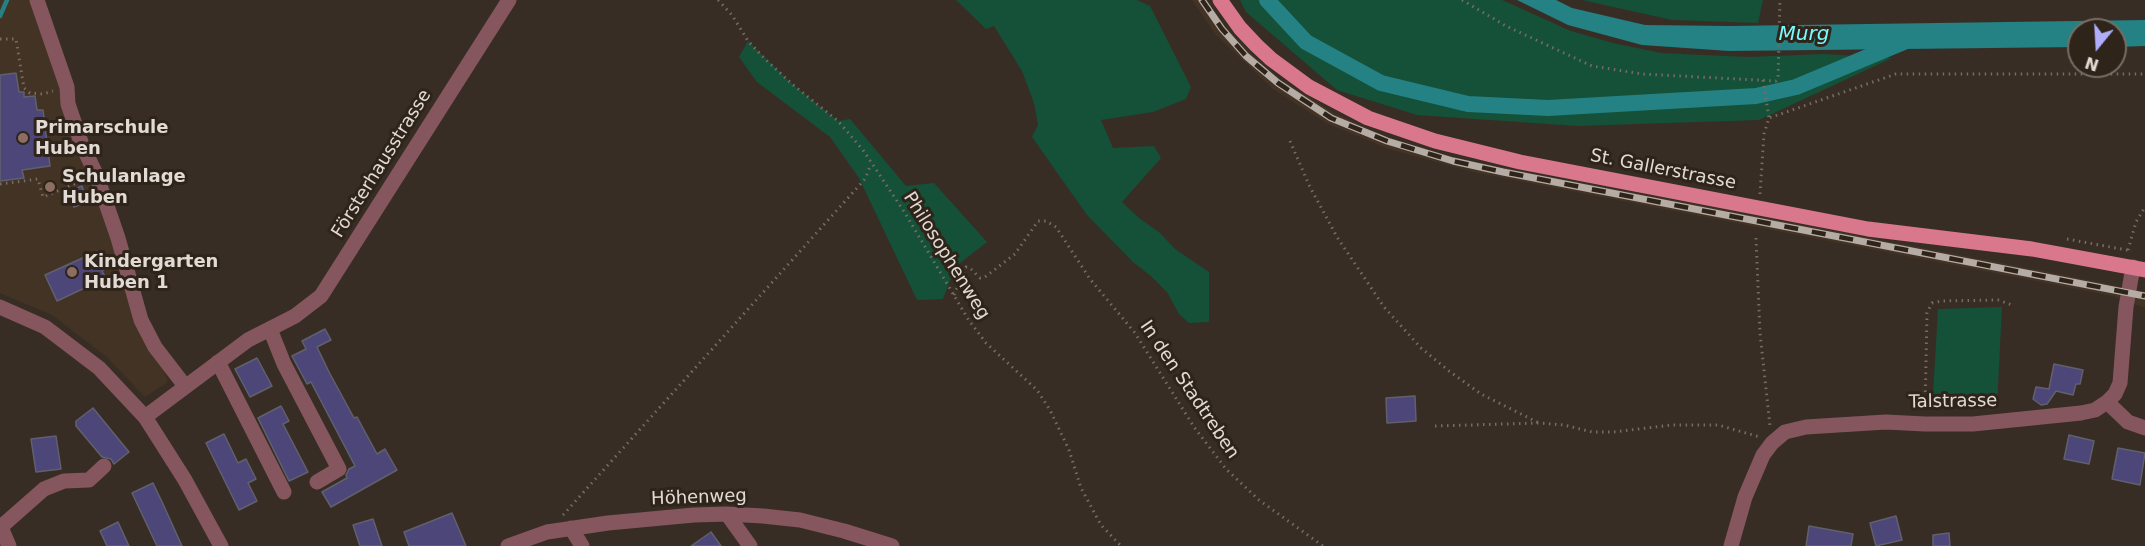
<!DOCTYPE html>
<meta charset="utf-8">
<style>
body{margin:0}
#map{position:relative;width:2145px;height:546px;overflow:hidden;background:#382d24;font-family:"DejaVu Sans",sans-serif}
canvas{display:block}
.north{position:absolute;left:2067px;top:18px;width:60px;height:60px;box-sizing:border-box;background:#2e241a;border:2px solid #766d64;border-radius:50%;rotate:198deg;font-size:16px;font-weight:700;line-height:24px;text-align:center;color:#e2dad4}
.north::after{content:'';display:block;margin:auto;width:21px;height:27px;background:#b0aefa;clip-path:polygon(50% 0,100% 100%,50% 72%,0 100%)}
</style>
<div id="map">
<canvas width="2145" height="546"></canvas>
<div class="north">N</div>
</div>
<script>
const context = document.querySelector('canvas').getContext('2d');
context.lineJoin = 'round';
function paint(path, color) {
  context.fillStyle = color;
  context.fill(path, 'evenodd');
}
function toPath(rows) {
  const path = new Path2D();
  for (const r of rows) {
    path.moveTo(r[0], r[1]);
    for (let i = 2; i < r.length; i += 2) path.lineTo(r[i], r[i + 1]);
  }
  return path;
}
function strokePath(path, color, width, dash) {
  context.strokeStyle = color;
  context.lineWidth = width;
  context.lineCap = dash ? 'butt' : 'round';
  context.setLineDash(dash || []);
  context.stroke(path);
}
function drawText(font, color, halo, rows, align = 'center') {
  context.font = font + ' "DejaVu Sans",sans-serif';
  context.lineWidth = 6;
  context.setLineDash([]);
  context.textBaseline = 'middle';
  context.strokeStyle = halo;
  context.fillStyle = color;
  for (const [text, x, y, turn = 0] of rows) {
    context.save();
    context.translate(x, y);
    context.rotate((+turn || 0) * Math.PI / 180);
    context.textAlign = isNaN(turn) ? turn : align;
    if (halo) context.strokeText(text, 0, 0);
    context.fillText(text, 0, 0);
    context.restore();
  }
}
paint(toPath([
 [0,0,37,0,168,382,145,397,107,357,52,315,0,293],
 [1192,0,1207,0,1225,26,1250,53,1280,79,1334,113,1390,138,1453,157,1505,168,2064,275,2145,292,2145,308,2113,296,1473,172,1389,149,1328,124,1273,89,1216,35]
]), '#433325');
paint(toPath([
 [956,0,1137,0,1150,6,1191,87,1186,99,1153,112,1101,120,1113,148,1154,146,1161,158,1122,202,1139,218,1160,233,1175,249,1209,272,1209,322,1189,323,1179,314,1167,292,1152,277,1133,262,1087,215,1032,137,1038,125,1034,103,1022,71,994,26,986,29],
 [1240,0,1502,0,1571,31,1613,43,1661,53,1748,57,1823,54,1892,58,1759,120,1577,126,1417,115,1337,90,1246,12],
 [1582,0,1763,0,1758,23,1672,20],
 [748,41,792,84,838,121,850,119,906,186,934,183,987,242,955,267,943,299,917,300,859,178,830,137,757,82,739,57],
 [2002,307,1997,406,1971,408,1966,394,1933,394,1938,309]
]), '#155038');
paint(toPath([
 [1517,0,1556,0,1572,8,1645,25,1729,26,2145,20,2145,46,2115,47,2115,30,2079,30,2079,47,1729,51,1642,45,1568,25]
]), '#248184');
strokePath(toPath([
 [0,16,7,0]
]), '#248184', 4.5);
strokePath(toPath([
 [1267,0,1306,42,1381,83,1468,104,1548,108,1756,96,1796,87,1906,41]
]), '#248184', 16);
const building = toPath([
 [16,73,19,92,24,92,24,97,35,96,37,110,43,110,50,166,22,170,24,178,0,181,0,75,16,73],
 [82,186,87,202,74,207,68,191,82,186],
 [98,251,105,269,102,271,106,278,57,301,45,275,98,251],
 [325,329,331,340,317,347,329,372,354,418,357,417,377,454,385,449,397,470,331,507,322,492,347,478,346,475,349,469,355,466,311,382,307,384,292,356,306,349,302,341,325,329],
 [257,358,272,386,250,397,235,369,257,358],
 [2054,364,2083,370,2080,384,2076,384,2073,395,2056,391,2047,404,2041,405,2033,399,2036,387,2049,389,2054,364],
 [1415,396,1416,421,1387,423,1386,398,1415,396],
 [281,406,289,421,283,424,308,472,289,481,258,418,281,406],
 [93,408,129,452,114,464,111,459,102,457,76,426,76,421,93,408],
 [224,434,238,463,246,459,256,479,248,483,257,501,239,510,206,443,224,434],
 [2069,435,2094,441,2089,464,2064,459,2069,435],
 [56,436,61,469,36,472,31,439,56,436],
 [2118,448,2145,453,2140,485,2112,479,2118,448],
 [153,483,163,504,182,546,157,546,132,493,153,483],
 [452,513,466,546,409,546,404,532,452,513],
 [1896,516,1902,540,1876,546,1870,523,1896,516],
 [373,519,382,546,360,546,353,525,373,519],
 [118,522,129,546,107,546,100,531,118,522],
 [1809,526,1853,534,1851,546,1806,546,1809,526],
 [711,532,721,546,691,546,711,532],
 [1949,533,1950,546,1933,546,1933,535,1949,533]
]);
paint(building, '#4c4679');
strokePath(building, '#61606e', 1.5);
strokePath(toPath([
 [718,0,732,15,748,41,765,59,792,84,838,121,863,150,905,213,968,319,986,343,1037,390,1050,410,1069,450,1081,488,1101,525,1121,546],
 [1462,0,1506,26,1592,66,1642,74,1776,81,1778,79,1780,0],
 [0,39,16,39,24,88,30,93,43,94,53,91],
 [1763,80,1769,118],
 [1290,141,1309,185,1337,237,1384,307,1421,348,1449,371,1481,394,1539,423],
 [0,184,38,179,43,197,84,180],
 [1760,194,1764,134,1769,118,1896,74,2145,74],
 [1756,238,1760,333,1770,426],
 [2067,239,2132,251],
 [2128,250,2136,222,2145,207],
 [954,295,966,267,970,268,980,278,985,277,1015,254,1038,221,1046,221,1056,227,1090,279,1135,333,1194,427,1226,469,1259,500,1323,546],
 [1925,410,1927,313,1932,303,1942,301,1998,300,2012,305],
 [1435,426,1539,423,1564,425,1592,432,1614,432,1671,425,1718,425,1760,437],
 [563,515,865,179,871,164]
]), '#776d65', 3, [1.5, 4.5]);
strokePath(toPath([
 [37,0,67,87,68,104,82,145,96,174,118,238,141,320,155,347,185,386],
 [0,307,45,327,99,368,145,417,185,480,221,546],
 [270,329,284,364,339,469,317,482],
 [218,362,284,492],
 [2107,402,2128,422,2145,428],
 [145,417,248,340,295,316,321,296,509,0],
 [727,514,750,546],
 [0,525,9,546],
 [1,527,44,489,64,481,89,480,104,466],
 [571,528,582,546],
 [508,546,547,532,608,523,694,515,727,514,763,516,800,520,844,531,892,546],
 [1731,546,1745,497,1763,455,1772,443,1785,432,1806,427,1886,422,1925,424,1973,424,2081,413,2095,410,2107,402,2115,394,2120,383,2126,307,2133,267]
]), '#86565f', 15);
strokePath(toPath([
 [1220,0,1240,28,1256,45,1271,59,1309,87,1368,118,1435,141,1520,162,1868,229,2032,249,2145,270]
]), '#d9788c', 15);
const rail = toPath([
 [1202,0,1222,29,1246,56,1278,83,1331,118,1387,141,1453,161,1503,172,2145,296]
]);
strokePath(rail, '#b5aca5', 7);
strokePath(rail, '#2e241a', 4.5, [14]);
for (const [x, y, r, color] of [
 [23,138,6,"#8d6e63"],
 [50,187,6,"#8d6e63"],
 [72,272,6,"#8d6e63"]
]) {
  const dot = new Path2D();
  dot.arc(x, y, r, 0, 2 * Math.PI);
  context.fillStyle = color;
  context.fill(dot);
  strokePath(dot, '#2e241a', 2);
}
drawText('bold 18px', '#e2dad4', '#2e241a', [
 ["Primarschule",35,128],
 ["Huben",35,149],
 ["Schulanlage",62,177],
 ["Huben",62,198],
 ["Kindergarten",84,262],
 ["Huben 1",84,283]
], 'left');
drawText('18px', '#e2dad4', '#2e241a', [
 ["Försterhausstrasse",382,164,-58],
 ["St. Gallerstrasse",1663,170,11],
 ["Philosophenweg",946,256,58],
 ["In den Stadtreben",1189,390,56],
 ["Talstrasse",1953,402,-1],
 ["Höhenweg",699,498,-2]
]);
drawText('italic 20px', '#7af9fd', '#2e241a', [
 ["Murg",1804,35]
]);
</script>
